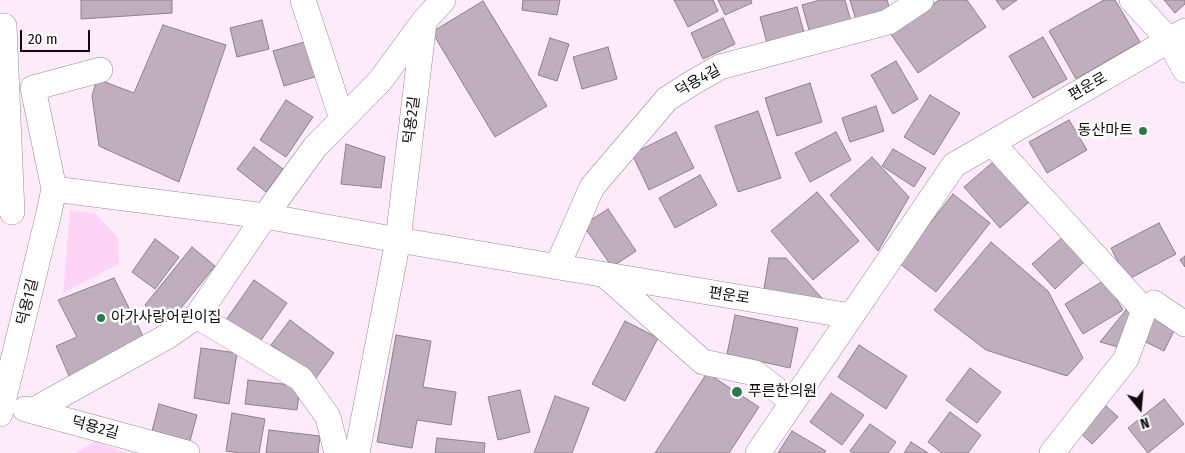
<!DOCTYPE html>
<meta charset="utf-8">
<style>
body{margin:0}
#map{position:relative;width:1185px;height:453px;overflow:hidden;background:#fdebf9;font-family:"Fira Sans Condensed",sans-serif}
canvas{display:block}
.north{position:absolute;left:1115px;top:383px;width:50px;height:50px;-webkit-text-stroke:4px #fff;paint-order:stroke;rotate:163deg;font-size:14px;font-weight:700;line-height:20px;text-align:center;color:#110b0f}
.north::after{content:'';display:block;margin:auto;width:18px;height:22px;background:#110b0f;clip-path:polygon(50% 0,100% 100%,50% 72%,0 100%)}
.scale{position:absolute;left:20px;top:30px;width:70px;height:22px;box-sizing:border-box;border:2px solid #110b0f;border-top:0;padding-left:6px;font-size:15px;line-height:18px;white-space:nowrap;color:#110b0f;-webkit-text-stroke:4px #fff;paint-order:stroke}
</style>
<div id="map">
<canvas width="1185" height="453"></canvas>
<div class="north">N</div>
<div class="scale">20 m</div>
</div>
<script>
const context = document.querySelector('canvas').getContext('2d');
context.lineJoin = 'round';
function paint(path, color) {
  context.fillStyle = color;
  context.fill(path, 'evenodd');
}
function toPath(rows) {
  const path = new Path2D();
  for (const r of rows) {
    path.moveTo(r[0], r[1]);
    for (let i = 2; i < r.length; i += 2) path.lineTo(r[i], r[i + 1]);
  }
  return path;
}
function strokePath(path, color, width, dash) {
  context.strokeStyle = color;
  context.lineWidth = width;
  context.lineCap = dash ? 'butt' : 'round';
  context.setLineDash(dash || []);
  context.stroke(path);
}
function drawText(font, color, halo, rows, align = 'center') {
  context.font = font + ' "Fira Sans Condensed","Noto Sans KR",sans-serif';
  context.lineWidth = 5;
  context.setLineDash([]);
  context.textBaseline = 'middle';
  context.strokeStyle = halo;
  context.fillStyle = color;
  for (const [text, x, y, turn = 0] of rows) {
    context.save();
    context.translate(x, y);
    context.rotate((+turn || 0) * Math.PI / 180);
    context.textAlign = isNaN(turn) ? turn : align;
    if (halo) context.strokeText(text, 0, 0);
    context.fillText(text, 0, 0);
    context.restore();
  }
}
paint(toPath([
 [70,210,96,214,118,238,119,264,63,293],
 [95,441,127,453,75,453]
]), '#fed4f6');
const building = toPath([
 [81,0,172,0,172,13,81,19,81,0],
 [523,0,560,0,557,15,522,10,523,0],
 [674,0,713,0,718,11,688,27,674,0],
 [718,0,751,0,752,3,725,15,718,0],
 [820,0,845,0,852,25,811,37,802,5,820,0],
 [850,0,887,0,890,10,856,20,850,0],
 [939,0,967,0,986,27,918,73,890,33,939,0],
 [996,0,1017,0,1003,10,996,0],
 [1104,0,1115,0,1140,42,1076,79,1049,31,1104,0],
 [1164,0,1185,0,1185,4,1175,13,1164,0],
 [483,1,547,106,495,137,432,32,483,1],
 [797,7,805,36,768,47,760,17,797,7],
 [723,18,735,44,703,59,691,33,723,18],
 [262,20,269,49,237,57,230,28,262,20],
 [163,25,226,45,179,182,99,146,92,96,97,79,134,93,163,25],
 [1043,37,1067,79,1033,98,1009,56,1043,37],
 [550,38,569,44,557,81,538,75,550,38],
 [308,41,318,76,284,86,273,51,308,41],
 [608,47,617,79,582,89,573,57,608,47],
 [896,61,918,99,893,114,871,75,896,61],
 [810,83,822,122,777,136,765,98,810,83],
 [930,95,960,113,934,155,904,137,930,95],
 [286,100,313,117,286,157,260,140,286,100],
 [876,106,884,131,850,142,842,118,876,106],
 [758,111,781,178,738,192,715,126,758,111],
 [1069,120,1087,150,1047,173,1029,142,1069,120],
 [676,132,694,168,649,190,632,154,676,132],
 [836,132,851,160,810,182,795,153,836,132],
 [346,144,385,157,381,188,341,184,346,144],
 [254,147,283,169,266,192,237,169,254,147],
 [893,149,926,168,914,187,882,166,893,149],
 [872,157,909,197,878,251,830,195,872,157],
 [993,162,1029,202,1000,228,964,187,993,162],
 [700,175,717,205,675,228,659,198,700,175],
 [817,192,859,241,813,280,771,231,817,192],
 [953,194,990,223,936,292,899,263,953,194],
 [608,209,636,251,612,267,583,225,608,209],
 [1159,223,1176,254,1127,280,1111,248,1159,223],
 [1064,236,1086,260,1055,289,1032,264,1064,236],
 [155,239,179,257,155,289,132,272,155,239],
 [991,242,1048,291,1083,358,1067,376,986,350,934,310,991,242],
 [192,247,215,266,168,324,145,305,192,247],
 [1185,256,1185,267,1180,260,1185,256],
 [769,258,786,258,829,306,763,295,769,258],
 [114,278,146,342,70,378,56,346,77,337,58,300,114,278],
 [254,280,287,303,259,343,226,320,254,280],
 [1105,280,1123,310,1083,334,1065,304,1105,280],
 [1126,310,1132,313,1122,348,1100,342,1126,310],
 [1153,313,1177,325,1164,351,1140,339,1153,313],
 [735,315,798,328,790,368,727,354,735,315],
 [290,320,334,353,316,378,271,345,290,320],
 [625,321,658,338,625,401,592,384,625,321],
 [396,335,431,341,423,387,456,392,451,425,417,420,412,448,377,442,396,335],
 [859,345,907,376,886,409,838,377,859,345],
 [201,348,237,353,229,404,194,398,201,348],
 [970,368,1001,392,977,423,946,400,970,368],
 [707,373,759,407,729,453,655,453,707,373],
 [248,380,300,386,297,410,245,404,248,380],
 [520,390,530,432,498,440,488,397,520,390],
 [831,393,864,415,842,445,810,422,831,393],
 [555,396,589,408,572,453,534,453,555,396],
 [1164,399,1184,424,1148,453,1128,428,1164,399],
 [1102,402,1118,417,1092,444,1076,429,1102,402],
 [159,404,197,415,190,441,152,431,159,404],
 [950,412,981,435,968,453,942,453,928,442,950,412],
 [232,413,265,419,259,453,240,453,226,451,232,413],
 [870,424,896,442,888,453,853,453,850,451,870,424],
 [269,430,320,436,318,453,266,453,269,430],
 [792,431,826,451,824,453,778,453,792,431],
 [437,438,485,443,484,453,435,453,437,438],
 [911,442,928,453,904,453,911,442]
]);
paint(building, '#bfafbc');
strokePath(building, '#8f7f8c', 1);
const minor = toPath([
 [303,0,342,119],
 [1132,0,1169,40,1185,70],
 [0,26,4,26,12,212],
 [992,143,1144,310,1126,359,1052,453],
 [54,189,265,216,398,240,851,316],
 [557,267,592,187,667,99,692,83,720,67,888,22,921,0],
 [606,276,703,362,755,373,793,402],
 [1144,310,1154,303,1185,324],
 [197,316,301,379,328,417,337,453],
 [25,409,187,453],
 [32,411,168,336,197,316,265,216,315,147,380,81,424,21,443,0],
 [0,414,48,217,54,189,33,88,100,70],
 [357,453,398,240,424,22],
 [758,453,954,165,1185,31]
]);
strokePath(minor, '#9a8a97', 26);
strokePath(minor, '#fff', 25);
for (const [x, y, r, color] of [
 [1143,131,5,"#2b7949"],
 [101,318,5,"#2b7949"],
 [737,392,6,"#2b7949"]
]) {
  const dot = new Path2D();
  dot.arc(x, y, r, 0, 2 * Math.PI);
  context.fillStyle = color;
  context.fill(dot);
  strokePath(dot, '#fff', 2);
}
drawText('15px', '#110b0f', '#fff', [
 ["덕용4길",698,81,-29],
 ["편운로",1088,87,-30],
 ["덕용2길",412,120,-83],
 ["편운로",729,296,9],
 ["덕용1길",28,302,-76],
 ["덕용2길",95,428,15]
]);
drawText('15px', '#110b0f', '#fff', [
 ["동산마트",1133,131,"right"],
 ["아가사랑어린이집",111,318],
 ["푸른한의원",748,392]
], 'left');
</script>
